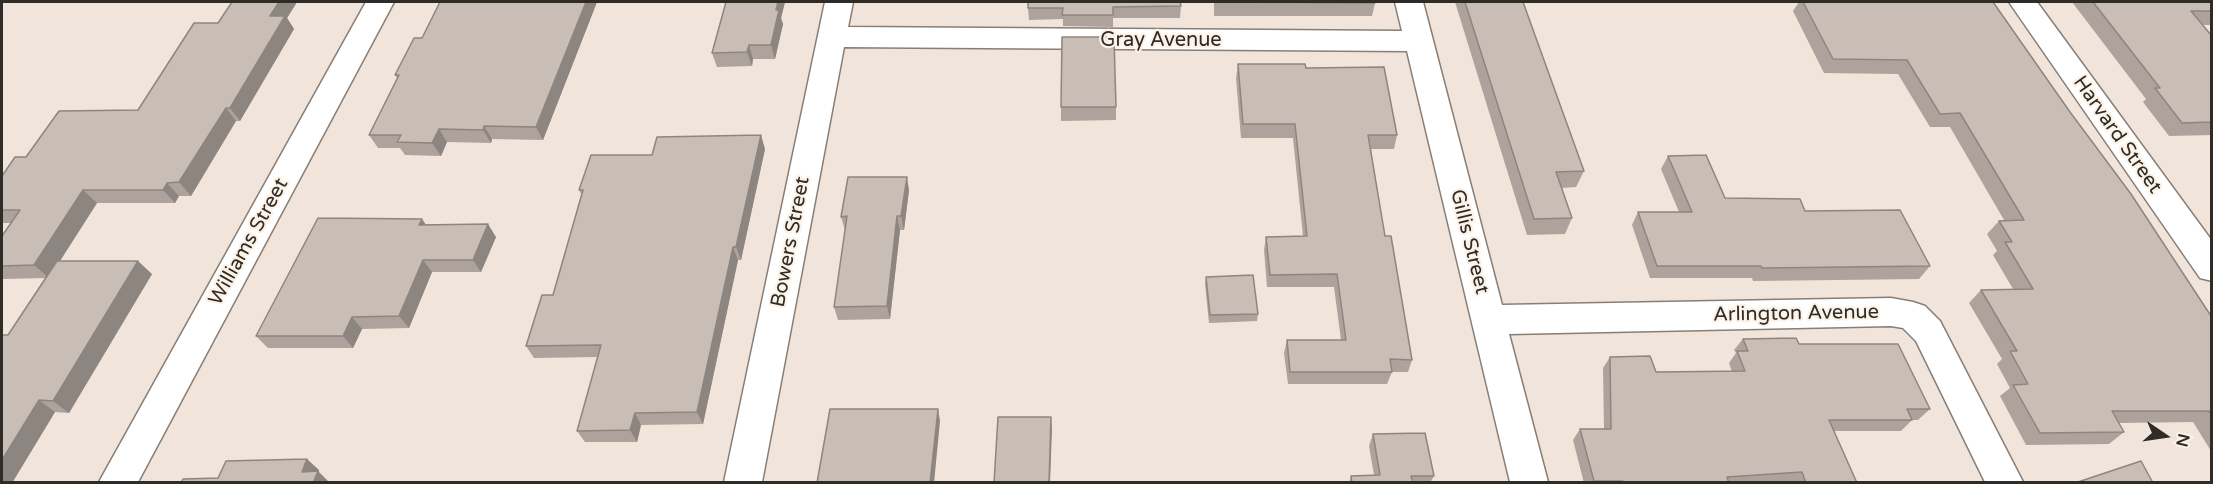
<!DOCTYPE html>
<style>
body{margin:0}
#map{position:relative;width:2213px;height:484px;overflow:hidden;background:#f0e4db;font-family:"Varela Round",sans-serif}
canvas{display:block}
.frame{position:absolute;inset:0;border:3px solid #2f2b27;pointer-events:none}
.north{position:absolute;left:2135px;top:406px;width:60px;height:60px;-webkit-text-stroke:4px #fdf2e8;paint-order:stroke;rotate:103deg;font-size:16px;font-weight:700;line-height:24px;text-align:center;color:#2f2b27}
.north::after{content:'';display:block;margin:auto;width:21px;height:27px;background:#2f2b27;clip-path:polygon(50% 0,100% 100%,50% 72%,0 100%)}
</style>
<div id="map">
<canvas width="2213" height="484"></canvas>
<div class="frame"></div>
<div class="north">N</div>
</div>
<script>
const context = document.querySelector('canvas').getContext('2d');
context.lineJoin = 'round';
function toPath(rows) {
  const path = new Path2D();
  for (const r of rows) {
    path.moveTo(r[0], r[1]);
    for (let i = 2; i < r.length; i += 2) path.lineTo(r[i], r[i + 1]);
  }
  return path;
}
function strokePath(path, color, width, dash) {
  context.strokeStyle = color;
  context.lineWidth = width;
  context.lineCap = dash ? 'butt' : 'round';
  context.setLineDash(dash || []);
  context.stroke(path);
}
function paint(path, color) {
  context.fillStyle = color;
  context.fill(path, 'evenodd');
}
function drawText(font, color, halo, rows, align = 'center') {
  context.font = font + ' "Varela Round",sans-serif';
  context.lineWidth = 4.5;
  context.setLineDash([]);
  context.textBaseline = 'middle';
  context.strokeStyle = halo;
  context.fillStyle = color;
  for (const [text, x, y, turn = 0] of rows) {
    context.save();
    context.translate(x, y);
    context.rotate((+turn || 0) * Math.PI / 180);
    context.textAlign = isNaN(turn) ? turn : align;
    if (halo) context.strokeText(text, 0, 0);
    context.fillText(text, 0, 0);
    context.restore();
  }
}
const street = toPath([
 [366,2,394,2,138,482,99,482,366,2],
 [825,2,853,2,848,27,1402,31,1395,2,1423,2,1502,305,1891,298,1913,302,1925,306,1940,321,2023,482,1985,482,1916,341,1903,328,1891,326,1509,334,1548,482,1510,482,1407,51,844,47,762,482,724,482,825,2],
 [2009,2,2037,2,2212,241,2212,281,2200,278,2009,2]
]);
strokePath(street, '#887e75', 3);
paint(street, '#fff');
paint(toPath([
 [232,2,297,2,287,18,294,29,240,121,236,121,191,196,179,196,175,203,97,203,60,261,152,274,69,413,55,412,12,483,2,483,8,335,45,278,2,279,2,236,11,223,2,223,2,176,26,157,138,110,218,23],
 [597,2,543,140,492,139,491,143,447,142,441,156,405,155,400,148,378,148,369,135,397,78,395,75,422,38],
 [726,2,785,2,781,18,783,24,775,59,753,59,752,66,717,67,712,53],
 [1214,2,1375,2,1375,3,1372,16,1214,16],
 [1455,2,1523,2,1584,171,1576,187,1562,188,1572,218,1565,234,1527,235],
 [1799,2,1993,2,2211,316,2211,451,2193,422,2119,423,2124,432,2109,444,2026,445,2000,396,2010,388,1997,364,2002,359,1969,303,1981,290,2013,289,1993,255,1997,251,1987,234,1999,221,2004,220,1950,127,1930,127,1898,74,1824,73,1793,11],
 [2072,2,2211,2,2211,25,2203,25,2211,35,2211,135,2169,136,2143,102,2146,99],
 [1181,6,1180,18,1113,18,1113,27,1063,26,1063,19,1029,20,1028,8],
 [1238,64,1306,68,1397,135,1394,149,1371,149,1385,236,1412,360,1408,372,1392,372,1387,384,1288,384,1284,353,1287,340,1341,340,1334,287,1267,287,1264,250,1266,237,1303,236,1293,138,1241,138,1236,78],
 [1061,107,1116,107,1116,120,1061,121],
 [765,149,741,260,738,260,703,424,641,425,637,442,585,442,577,431,598,357,534,358,526,346,553,295,582,195,579,190,652,155],
 [1668,156,1725,198,1805,211,1930,266,1919,279,1753,281,1752,278,1650,278,1632,225,1638,212,1679,212,1661,169],
 [909,190,904,230,900,230,890,319,838,320,834,307,845,230,841,217],
 [426,225,496,237,481,272,432,272,409,328,362,329,353,348,268,348,256,336],
 [1206,277,1258,314,1257,321,1209,323,1205,284],
 [1743,339,1799,344,1930,409,1918,420,1912,420,1901,431,1834,431,1857,483,1584,483,1573,440,1580,429,1604,429,1603,368,1610,357,1656,372,1732,372,1729,363,1736,353,1734,350],
 [1373,434,1434,476,1430,483,1349,483,1351,476,1374,475,1369,446]
]), '#ada39c');
paint(toPath([
 [279,2,297,2,287,18,294,29,240,121,230,108,270,16],
 [586,2,597,2,543,140,536,127],
 [778,2,785,2,781,18,783,24,775,59,771,45],
 [749,45,753,59,752,66,747,52],
 [226,108,236,121,191,196,179,182],
 [484,126,492,139,491,143,483,130],
 [439,129,447,142,441,156,432,143],
 [761,135,765,149,741,260,736,247],
 [907,177,909,190,904,230,901,216],
 [167,183,179,196,175,203,163,190],
 [83,190,97,203,49,278,34,265],
 [897,216,900,230,890,319,887,306],
 [422,219,431,232,419,225],
 [488,224,496,237,481,272,473,260],
 [733,247,738,260,703,424,697,412],
 [423,260,432,272,409,328,399,316],
 [138,261,152,274,69,413,53,401],
 [352,317,362,329,353,348,343,336],
 [39,400,55,412,12,483,2,483,2,460],
 [938,409,940,421,934,483,930,483],
 [635,413,641,425,637,442,630,430],
 [1051,417,1052,429,1050,483,1049,483],
 [307,459,319,470,319,472,330,483,313,483,302,472]
]), '#8d857f');
const building = toPath([
 [232,2,279,2,270,16,285,16,230,108,226,108,179,182,167,183,163,190,83,190,34,265,2,266,2,236,20,210,2,210,2,176,15,157,26,157,59,111,138,110,194,23,218,23,232,2],
 [440,2,586,2,536,127,484,126,483,130,439,129,432,143,397,142,401,135,369,135,399,75,395,75,414,38,422,38,440,2],
 [726,2,778,2,776,10,779,10,771,45,749,45,747,52,712,53,726,2],
 [1028,2,1180,2,1181,6,1113,7,1113,15,1062,15,1063,8,1028,8,1028,2],
 [1215,2,1375,2,1375,3,1215,2],
 [1465,2,1523,2,1584,171,1556,172,1572,218,1534,219,1465,2],
 [1803,2,1993,2,2070,112,2131,194,2211,316,2211,414,2209,411,2112,411,2124,432,2040,433,2013,385,2028,384,2010,351,2017,351,1981,290,2033,289,2005,242,2012,242,1999,221,2024,220,1960,113,1940,114,1907,60,1833,59,1803,2],
 [2093,2,2211,2,2211,11,2191,11,2211,35,2211,122,2182,123,2155,88,2160,88,2093,2],
 [1062,37,1114,37,1116,107,1061,107,1062,37],
 [1238,64,1305,64,1306,68,1384,67,1397,135,1368,135,1385,236,1391,236,1412,360,1390,359,1392,372,1290,372,1287,340,1346,340,1337,274,1270,275,1266,237,1307,236,1295,124,1243,124,1238,64],
 [761,135,736,247,733,247,697,412,635,413,630,430,577,431,601,345,526,346,542,295,553,295,583,190,579,190,591,155,652,155,657,137,761,135],
 [1706,155,1725,198,1800,199,1805,211,1900,210,1930,266,1762,268,1761,266,1657,266,1638,212,1692,212,1668,156,1706,155],
 [848,177,907,177,901,216,897,216,887,306,834,307,847,216,841,217,848,177],
 [318,218,422,219,419,225,488,224,473,260,423,260,399,316,352,317,343,336,256,336,318,218],
 [57,261,138,261,53,401,39,400,2,460,2,335,8,335,57,261],
 [1253,275,1258,314,1210,315,1206,277,1253,275],
 [1796,338,1799,344,1898,344,1930,409,1907,409,1912,420,1829,420,1857,483,1806,483,1802,472,1727,477,1729,483,1624,483,1623,481,1594,481,1580,429,1611,429,1610,357,1650,356,1656,372,1745,371,1737,351,1748,351,1743,339,1796,338],
 [830,409,938,409,930,483,817,483,830,409],
 [998,417,1051,417,1049,483,994,483,998,417],
 [1425,433,1434,476,1411,476,1413,483,1352,483,1351,476,1380,475,1373,434,1425,433],
 [307,459,302,472,318,471,313,483,181,483,183,479,218,478,226,461,307,459],
 [2141,461,2153,483,2075,483,2141,461]
]);
paint(building, '#c9beb5');
strokePath(building, '#8d857f', 1.5);
drawText('20px', '#2f2b27', '#fdf2e8', [
 ["Gray Avenue",1161,41],
 ["Harvard Street",2117,135,55],
 ["Williams Street",249,242,-61],
 ["Bowers Street",791,242,-79],
 ["Gillis Street",1469,242,76],
 ["Arlington Avenue",1796,314,-1]
]);
</script>
